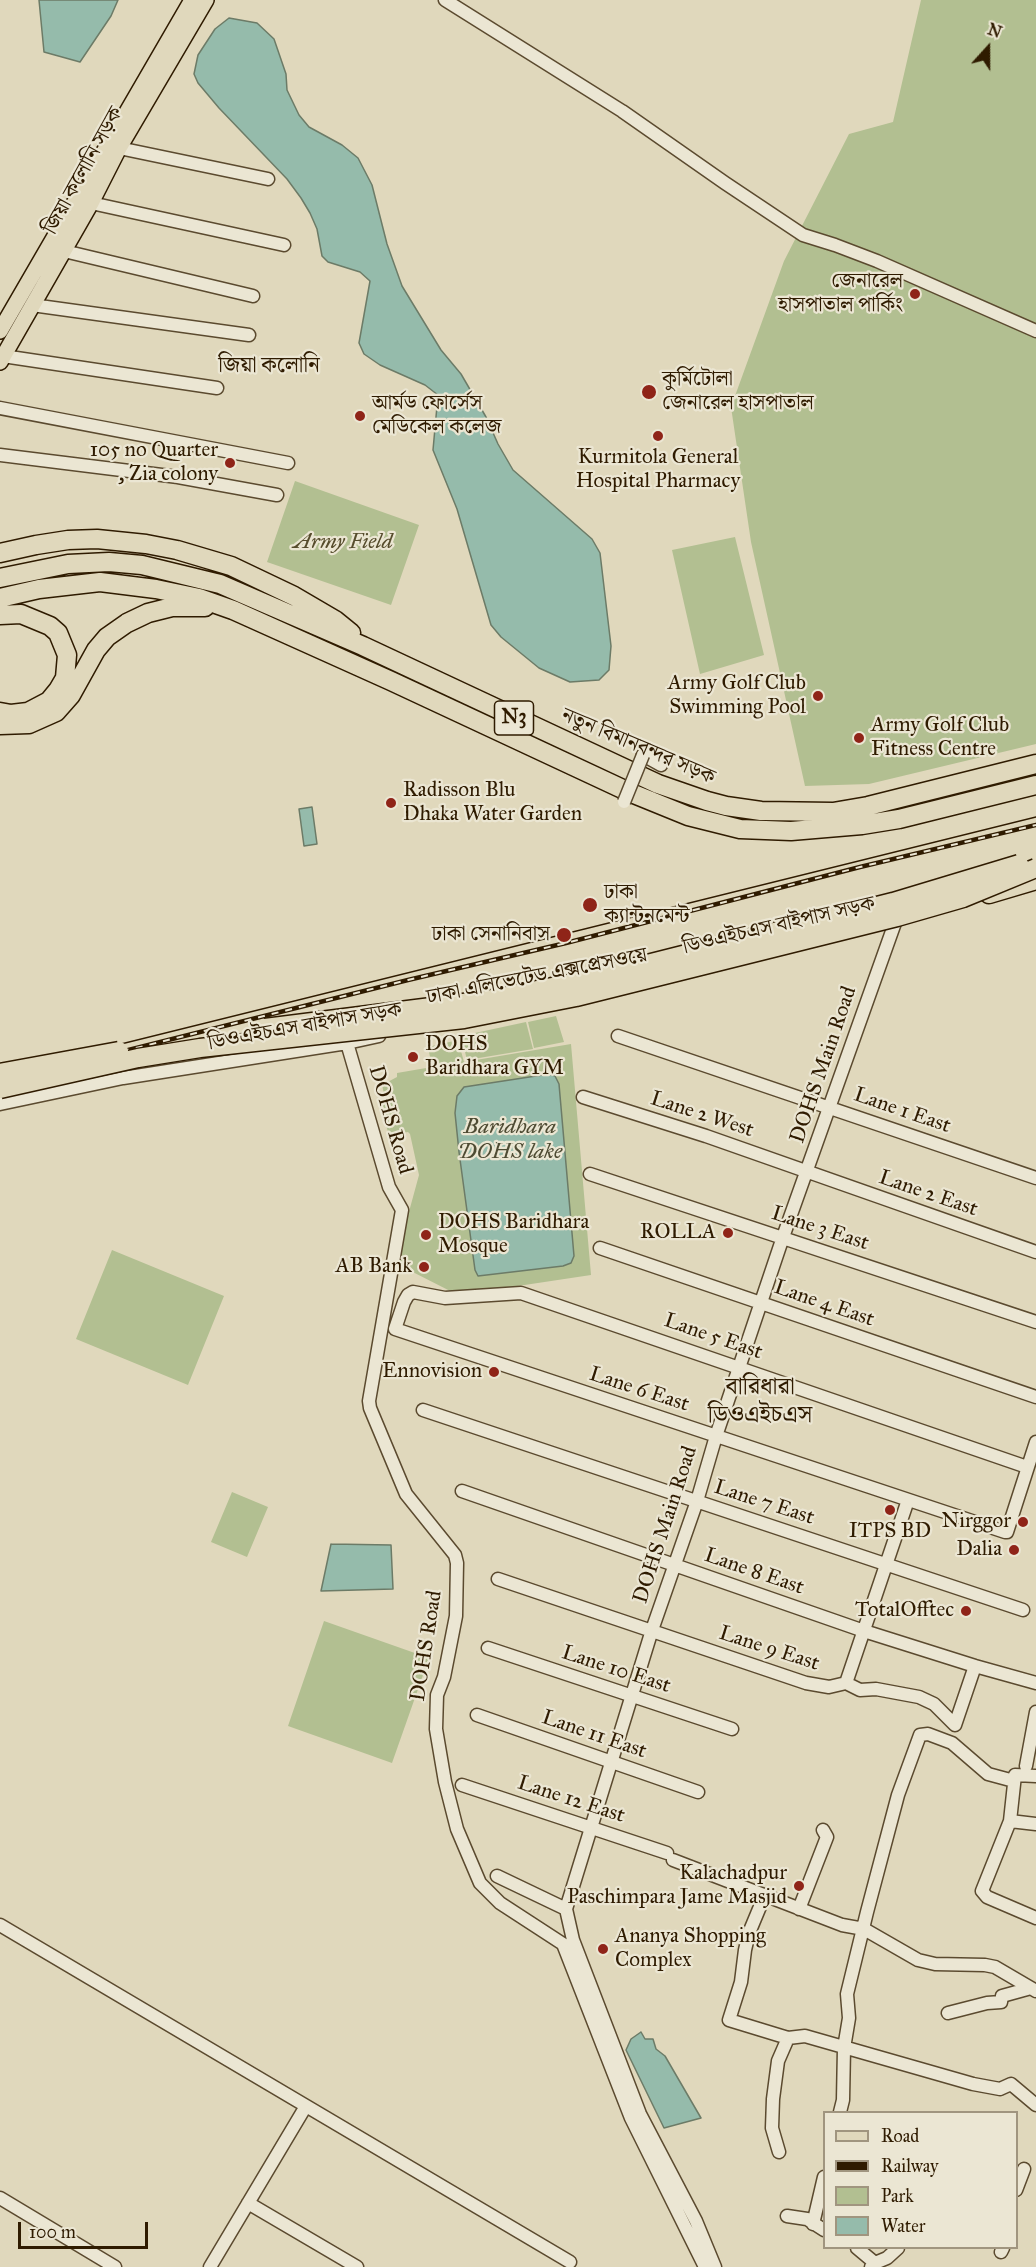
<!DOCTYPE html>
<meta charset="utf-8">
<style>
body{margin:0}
#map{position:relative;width:1036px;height:2267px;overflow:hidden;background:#e0d8bc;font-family:"IM FELL Great Primer",serif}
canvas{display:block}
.legend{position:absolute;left:823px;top:2111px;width:195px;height:138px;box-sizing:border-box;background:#ebe6d3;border:2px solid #a0957f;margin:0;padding:8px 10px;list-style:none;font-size:18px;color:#2f1b00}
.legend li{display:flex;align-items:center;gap:12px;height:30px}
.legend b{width:30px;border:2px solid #a0957f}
.north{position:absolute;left:958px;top:18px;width:60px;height:60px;-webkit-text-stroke:4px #ebe6d3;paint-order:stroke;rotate:21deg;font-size:16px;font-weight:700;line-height:24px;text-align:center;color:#2f1b00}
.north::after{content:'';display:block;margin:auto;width:21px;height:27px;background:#2f1b00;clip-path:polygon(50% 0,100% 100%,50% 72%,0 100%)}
.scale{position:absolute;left:18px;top:2222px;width:130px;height:27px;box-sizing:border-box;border:3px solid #2f1b00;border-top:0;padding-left:8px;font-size:18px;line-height:21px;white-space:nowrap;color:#2f1b00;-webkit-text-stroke:4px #ebe6d3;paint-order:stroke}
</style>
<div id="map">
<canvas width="1036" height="2267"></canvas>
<ul class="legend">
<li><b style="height:8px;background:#e0d8bc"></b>Road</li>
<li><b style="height:8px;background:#2f1b00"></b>Railway</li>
<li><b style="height:16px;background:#b2bf91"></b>Park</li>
<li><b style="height:16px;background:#95bbab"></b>Water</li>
</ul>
<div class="north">N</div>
<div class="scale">100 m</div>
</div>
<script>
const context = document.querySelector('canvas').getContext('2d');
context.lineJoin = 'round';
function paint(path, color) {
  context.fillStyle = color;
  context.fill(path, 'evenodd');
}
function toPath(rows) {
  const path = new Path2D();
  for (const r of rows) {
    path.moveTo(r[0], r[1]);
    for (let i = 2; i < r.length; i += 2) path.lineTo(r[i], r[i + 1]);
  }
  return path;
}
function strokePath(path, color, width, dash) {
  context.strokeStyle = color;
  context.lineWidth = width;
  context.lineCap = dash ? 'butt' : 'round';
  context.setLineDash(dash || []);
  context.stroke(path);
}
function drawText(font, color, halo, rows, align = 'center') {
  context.font = font + ' "IM FELL Great Primer","Noto Serif Bengali",serif';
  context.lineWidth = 4.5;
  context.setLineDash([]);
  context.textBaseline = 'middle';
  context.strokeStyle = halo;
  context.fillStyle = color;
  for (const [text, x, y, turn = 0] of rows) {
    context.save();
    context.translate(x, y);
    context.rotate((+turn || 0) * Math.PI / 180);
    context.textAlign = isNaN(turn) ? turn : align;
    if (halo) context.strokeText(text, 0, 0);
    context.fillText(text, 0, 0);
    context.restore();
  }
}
paint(toPath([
 [921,0,1036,0,1036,744,869,784,805,786,751,542,731,407,784,261,849,134,893,122],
 [295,481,419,525,391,605,267,562],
 [735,537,764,655,700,674,672,550],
 [556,1016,564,1042,534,1048,528,1022],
 [526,1022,533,1049,467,1060,461,1036],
 [458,1040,464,1062,571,1044,591,1275,458,1295,395,1263,419,1175,410,1134,408,1132,389,1135,378,1100,385,1098,382,1085,397,1077,397,1073,432,1067,428,1047],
 [112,1250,224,1296,188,1385,76,1339],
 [232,1492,268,1507,247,1557,211,1542],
 [324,1621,429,1658,392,1763,288,1726]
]), '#b2bf91');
const water = toPath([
 [39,0,118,0,111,16,80,62,44,52,39,0],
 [229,18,257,23,274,39,286,74,287,90,299,115,309,127,342,145,358,158,372,185,387,244,402,286,441,350,461,374,486,417,498,444,513,470,592,539,600,553,611,646,609,670,599,680,570,682,539,668,501,637,491,625,457,509,433,450,438,395,425,385,380,365,364,354,359,343,370,281,360,272,328,262,322,256,317,229,310,213,301,198,287,179,219,108,198,83,194,74,198,55,215,29,229,18],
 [312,807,317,844,304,846,299,809,312,807],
 [549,1074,555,1076,559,1084,574,1256,571,1263,563,1266,478,1276,475,1270,459,1152,455,1113,457,1096,464,1087,549,1074],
 [331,1544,391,1545,393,1589,321,1591,331,1544],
 [641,2032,645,2039,653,2039,656,2049,665,2056,701,2118,664,2128,626,2050,631,2039,641,2032]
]);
paint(water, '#95bbab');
strokePath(water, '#6c7b67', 1.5);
const minor = toPath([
 [445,0,622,111,725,183,803,235,835,245,877,261,1036,331],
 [119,148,268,179],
 [91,203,284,245],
 [64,251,253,296],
 [32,305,249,335],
 [3,356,217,388],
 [0,408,288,463],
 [0,455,178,477,277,495],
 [643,755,661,765],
 [618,1036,1036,1178],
 [347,1043,389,1187,402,1210,369,1401,370,1408,406,1494,455,1555,457,1563,456,1616,444,1677,437,1695,436,1729,445,1782,457,1829,480,1883,500,1903,563,1944],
 [583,1097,706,1136,1036,1252],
 [0,1104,123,1078,347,1043,379,1036],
 [590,1174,1036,1322],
 [600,1248,1036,1397],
 [423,1410,1023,1610],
 [1027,1467,521,1293,445,1298,413,1292,408,1295,404,1302,395,1329,1005,1532,1007,1532,1036,1442],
 [462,1491,864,1631,975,1666,1036,1683],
 [498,1579,806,1683,829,1687,846,1683],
 [488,1648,732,1729],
 [846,1683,908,1500],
 [846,1683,860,1690,876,1689,919,1697,934,1704,955,1725,975,1666],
 [477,1715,698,1792],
 [1026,1766,1036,1712],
 [1036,1776,1015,1775,1010,1821,982,1891,987,1897,1036,1918],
 [462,1785,667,1853],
 [1010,1821,1036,1824],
 [673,1860,842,1925,864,1929,918,1960,935,1964,985,1965,995,1967,1036,1991],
 [497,1876,566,1909],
 [764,1897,749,1933,745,1950,741,1982,729,2020,788,2038,805,2036,973,2084,1000,2089,1011,2084,1036,2105],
 [566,1909,652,1630,697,1501,716,1436,783,1237,896,920],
 [566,1909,573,1940,640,2114,696,2221,715,2267],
 [799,1909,827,1837,823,1830],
 [0,1925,570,2262],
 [563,1944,631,2118,705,2267],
 [948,2013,987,2003,1001,2002,1002,1996,1031,1988],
 [840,2112,843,2100,844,2048,849,2018,847,1994,867,1912,898,1795,920,1735,928,1734,952,1743,988,1774,1014,1781],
 [779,2152,772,2128,773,2099,778,2061,788,2038],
 [1016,2190,1024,2169],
 [0,2198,115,2267],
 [248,2203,357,2267],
 [787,2216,807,2219,824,2230],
 [813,2224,824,2177],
 [857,2248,875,2263],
 [1001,2252,1003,2248],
 [210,2267,306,2106],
 [871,2267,875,2263,887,2258,898,2248]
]);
const major = toPath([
 [0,331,192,0],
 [0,362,91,203,119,148,206,0]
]);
const highway = toPath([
 [0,553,36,545,68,540,97,539,146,544,177,550,231,566,294,596,335,620,351,633],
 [0,578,68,564,109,562,142,565,220,584,363,646,658,784,707,801,726,806,761,811,833,812,868,806,1036,764],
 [0,598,39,589,100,582,156,589,199,598,233,610,391,681,629,792,688,816,740,829,791,831,862,825,899,819,1036,785],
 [0,615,21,614,50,626,58,633,67,655,65,678,58,690,49,701,28,712,11,714,0,712],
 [0,725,29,724,56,712,71,695,96,650,107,637,127,623,148,613,172,607,205,607],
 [989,894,1036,880]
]);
strokePath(minor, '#5b4a2f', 15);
strokePath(major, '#2f1b00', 18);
strokePath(highway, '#2f1b00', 21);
strokePath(minor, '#ebe6d3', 12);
strokePath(major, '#e0d8bc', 15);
strokePath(highway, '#e0d8bc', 18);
strokePath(toPath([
 [0,1074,1036,817]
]), '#2f1b00', 1.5);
const rail = toPath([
 [0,1082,408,980,566,943,860,867,1036,825]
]);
strokePath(rail, '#2f1b00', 4.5);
strokePath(rail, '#ebe6d3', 2, [7]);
const minorBridge = toPath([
 [624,802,643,755]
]);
const highwayBridge = toPath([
 [265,1028,487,1000,572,983,893,902,1019,864],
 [0,1073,119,1051],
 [0,1089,138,1058,200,1048,464,1019,576,997,897,917,963,898,1036,868]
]);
strokePath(minorBridge, '#5b4a2f', 15, []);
strokePath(highwayBridge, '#2f1b00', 21, []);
strokePath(minorBridge, '#ebe6d3', 12);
strokePath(highwayBridge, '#e0d8bc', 18);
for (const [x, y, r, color] of [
 [915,294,6,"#8f2418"],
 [649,392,8,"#8f2418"],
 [360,416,6,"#8f2418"],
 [658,436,6,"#8f2418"],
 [230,463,6,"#8f2418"],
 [818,696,6,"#8f2418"],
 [859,738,6,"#8f2418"],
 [391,803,6,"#8f2418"],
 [590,905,8,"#8f2418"],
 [564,935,8,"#8f2418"],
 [413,1057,6,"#8f2418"],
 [728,1233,6,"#8f2418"],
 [426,1235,6,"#8f2418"],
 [424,1267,6,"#8f2418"],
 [494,1372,6,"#8f2418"],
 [890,1510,6,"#8f2418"],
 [1023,1522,6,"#8f2418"],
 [1014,1550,6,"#8f2418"],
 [966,1611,6,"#8f2418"],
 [799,1886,6,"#8f2418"],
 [603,1949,6,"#8f2418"]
]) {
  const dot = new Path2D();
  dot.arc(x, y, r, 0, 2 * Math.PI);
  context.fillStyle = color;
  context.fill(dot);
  strokePath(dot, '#ebe6d3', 2);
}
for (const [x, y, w] of [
 [514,718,39]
]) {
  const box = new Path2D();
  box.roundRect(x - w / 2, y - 17, w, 34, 4.5);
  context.fillStyle = '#ebe6d3';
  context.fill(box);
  strokePath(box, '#2f1b00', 1.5);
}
drawText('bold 20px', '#2f1b00', null, [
 ["N3",514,718]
]);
drawText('21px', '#2f1b00', '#ebe6d3', [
 ["জিয়া কলোনি সড়ক",84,171,-61],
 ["নতুন বিমানবন্দর সড়ক",638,747,23],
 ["ডিওএইচএস বাইপাস সড়ক",779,926,-13],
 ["ঢাকা এলিভেটেড এক্সপ্রেসওয়ে",537,977,-11],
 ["ডিওএইচএস বাইপাস সড়ক",305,1027,-10],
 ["DOHS Main Road",824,1065,-71],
 ["Lane 1 East",902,1111,19],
 ["Lane 2 West",702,1115,18],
 ["DOHS Road",390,1120,74],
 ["Lane 2 East",928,1194,19],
 ["Lane 3 East",820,1229,18],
 ["Lane 4 East",824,1304,19],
 ["Lane 5 East",713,1337,19],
 ["Lane 6 East",639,1390,18],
 ["Lane 7 East",764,1503,18],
 ["DOHS Main Road",666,1525,-72],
 ["Lane 8 East",754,1572,19],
 ["DOHS Road",427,1646,-81],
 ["Lane 9 East",769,1649,18],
 ["Lane 10 East",616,1670,18],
 ["Lane 11 East",594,1735,19],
 ["Lane 12 East",571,1800,18]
]);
drawText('21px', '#2f1b00', '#ebe6d3', [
 ["জেনারেল",903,282],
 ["হাসপাতাল পার্কিং",903,306],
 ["কুর্মিটোলা",662,380,"left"],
 ["জেনারেল হাসপাতাল",662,404,"left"],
 ["আর্মড ফোর্সেস",372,404,"left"],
 ["মেডিকেল কলেজ",372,428,"left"],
 ["105 no Quarter",218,451],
 [", Zia colony",218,475],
 ["Kurmitola General",658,458,"center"],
 ["Hospital Pharmacy",658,482,"center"],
 ["Army Golf Club",806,684],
 ["Swimming Pool",806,708],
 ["Army Golf Club",871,726,"left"],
 ["Fitness Centre",871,750,"left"],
 ["Radisson Blu",403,791,"left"],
 ["Dhaka Water Garden",403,815,"left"],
 ["ঢাকা",604,893,"left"],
 ["ক্যান্টনমেন্ট",604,917,"left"],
 ["ঢাকা সেনানিবাস",550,935],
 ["DOHS",425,1045,"left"],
 ["Baridhara GYM",425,1069,"left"],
 ["DOHS Baridhara",438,1223,"left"],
 ["Mosque",438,1247,"left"],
 ["ROLLA",716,1233],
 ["AB Bank",412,1267],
 ["Ennovision",482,1372],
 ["Nirggor",1011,1522],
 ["ITPS BD",890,1532,"center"],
 ["Dalia",1002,1550],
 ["TotalOfftec",954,1611],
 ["Kalachadpur",787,1874],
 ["Paschimpara Jame Masjid",787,1898],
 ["Ananya Shopping",615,1937,"left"],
 ["Complex",615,1961,"left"]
], 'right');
drawText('italic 21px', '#564c2c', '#ebe6d3', [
 ["Army Field",343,543]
]);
drawText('22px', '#2f1b00', '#ebe6d3', [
 ["জিয়া কলোনি",269,367]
]);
drawText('italic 22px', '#4e4b33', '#ebe6d3', [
 ["Baridhara",510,1128],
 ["DOHS lake",510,1153]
]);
drawText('24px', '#2f1b00', '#ebe6d3', [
 ["বারিধারা",760,1388],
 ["ডিওএইচএস",760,1416]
]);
</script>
